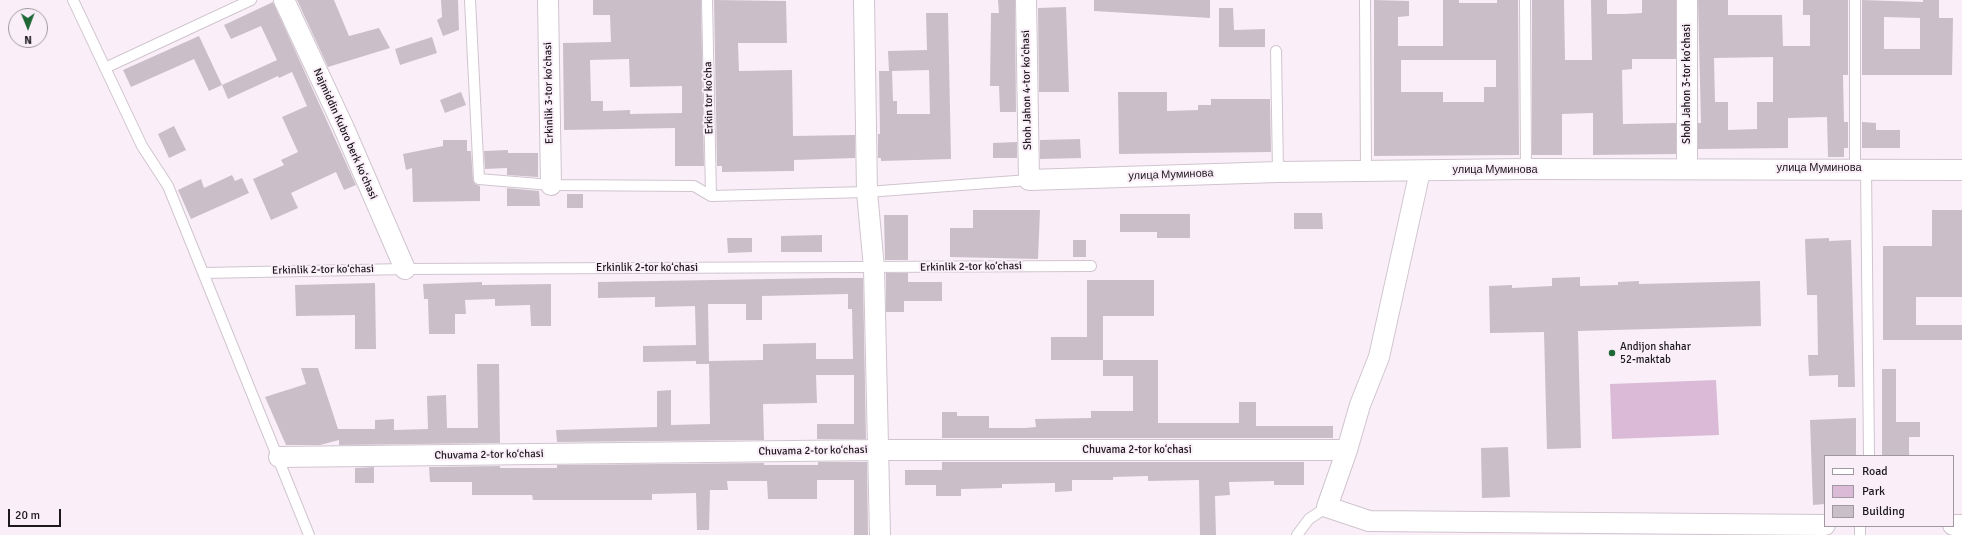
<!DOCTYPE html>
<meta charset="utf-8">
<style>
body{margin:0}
#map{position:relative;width:1962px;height:535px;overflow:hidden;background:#faeff9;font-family:Signika,sans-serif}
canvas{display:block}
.legend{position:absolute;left:1824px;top:455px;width:130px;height:72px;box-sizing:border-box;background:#faeff9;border:1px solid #a199a1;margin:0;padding:5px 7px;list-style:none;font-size:12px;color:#1c181c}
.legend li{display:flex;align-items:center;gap:8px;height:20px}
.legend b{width:20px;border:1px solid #a199a1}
.north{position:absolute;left:8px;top:8px;width:40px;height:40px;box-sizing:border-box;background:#faeff9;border:1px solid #a199a1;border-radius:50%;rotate:179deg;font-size:11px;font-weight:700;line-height:16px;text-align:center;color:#1c181c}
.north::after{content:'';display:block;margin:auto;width:14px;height:18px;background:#206937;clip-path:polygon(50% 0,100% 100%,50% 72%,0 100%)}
.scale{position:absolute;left:8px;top:509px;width:53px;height:18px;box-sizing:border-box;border:2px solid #1c181c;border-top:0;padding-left:5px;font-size:12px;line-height:14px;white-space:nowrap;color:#1c181c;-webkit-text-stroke:3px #faeff9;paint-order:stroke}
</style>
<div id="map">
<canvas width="1962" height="535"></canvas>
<ul class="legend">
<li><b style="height:5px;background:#fff"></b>Road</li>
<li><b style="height:11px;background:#dabad6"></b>Park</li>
<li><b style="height:11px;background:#cabfc8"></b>Building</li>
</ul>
<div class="north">N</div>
<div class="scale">20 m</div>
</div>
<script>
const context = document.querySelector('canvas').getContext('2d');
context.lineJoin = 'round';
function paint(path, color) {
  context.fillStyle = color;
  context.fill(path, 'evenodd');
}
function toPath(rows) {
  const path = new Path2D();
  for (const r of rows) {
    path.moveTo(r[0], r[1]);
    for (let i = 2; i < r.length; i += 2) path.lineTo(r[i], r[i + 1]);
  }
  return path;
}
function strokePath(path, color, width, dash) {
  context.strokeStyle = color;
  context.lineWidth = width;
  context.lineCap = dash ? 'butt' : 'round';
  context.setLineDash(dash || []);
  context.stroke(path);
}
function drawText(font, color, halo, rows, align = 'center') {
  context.font = font + ' Signika,sans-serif';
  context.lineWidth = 4;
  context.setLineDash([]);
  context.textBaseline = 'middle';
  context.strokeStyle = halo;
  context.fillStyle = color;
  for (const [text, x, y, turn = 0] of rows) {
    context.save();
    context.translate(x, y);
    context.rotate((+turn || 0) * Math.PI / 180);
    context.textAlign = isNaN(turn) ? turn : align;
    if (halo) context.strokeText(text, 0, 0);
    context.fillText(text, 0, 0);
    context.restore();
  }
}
paint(toPath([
 [1716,380,1719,435,1612,439,1610,384]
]), '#dabad6');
paint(toPath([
 [297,0,334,0,349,36,379,28,390,48,328,67],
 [441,0,458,0,459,30,443,36,437,20,442,17],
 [593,0,701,0,704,166,675,166,675,128,564,130,563,43,611,42,610,15,593,15],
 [629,59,630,87,682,86,682,113,630,114,630,110,603,111,603,101,591,101,590,60],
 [714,0,786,1,787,43,738,43,739,71,792,70,793,136,855,135,855,158,794,160,794,171,722,172,722,166,717,166],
 [998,0,1015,0,1016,112,1000,112,999,86,990,86,991,13,999,13],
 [1094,0,1210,0,1210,18,1094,11],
 [1374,0,1409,1,1409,16,1398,17,1398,46,1443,46,1443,0,1459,0,1459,3,1497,3,1497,0,1518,0,1519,155,1374,156],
 [1401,60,1496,60,1496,87,1484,87,1484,102,1443,102,1443,92,1401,92],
 [1532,0,1564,0,1565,60,1592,60,1591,0,1607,0,1607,14,1624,14,1642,13,1642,0,1676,0,1676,59,1632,59,1632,69,1622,70,1623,124,1676,123,1676,154,1593,155,1593,113,1562,114,1562,155,1532,155],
 [1698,0,1728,0,1728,15,1782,15,1783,46,1810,46,1810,15,1803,15,1803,0,1848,0,1848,75,1843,75,1844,122,1848,122,1848,148,1844,148,1844,157,1828,157,1827,117,1788,118,1788,148,1698,149,1698,123,1701,123],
 [1773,57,1773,102,1757,102,1757,129,1728,130,1728,102,1715,102,1714,58],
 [1862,0,1923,2,1923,0,1939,0,1939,18,1953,18,1952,75,1862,75],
 [1884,17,1920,18,1920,49,1884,49],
 [273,2,356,185,344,190,336,172,291,193,298,208,271,220,253,179,284,165,281,160,298,152,282,117,307,106,292,72,279,78,278,76,228,99,222,85,277,60,261,26,231,39,224,25],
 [1066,7,1069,92,1039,92,1038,8],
 [1219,8,1233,8,1234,30,1265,29,1265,47,1219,47],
 [926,13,948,13,951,159,881,161,881,158,878,158,878,134,880,134,879,71,889,71,888,51,927,50],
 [929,70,930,114,897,114,897,101,893,101,892,71],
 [199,36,222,85,209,91,194,59,131,87,123,70],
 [432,37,437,53,400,65,395,49],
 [461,92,466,105,445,113,440,100],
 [1118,92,1167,92,1167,111,1198,110,1198,105,1211,105,1211,99,1270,99,1271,152,1119,154],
 [1862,122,1876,123,1876,130,1900,130,1900,148,1862,148],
 [174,126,186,150,169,158,158,134],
 [1080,139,1081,158,1040,159,1040,140],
 [443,140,467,140,467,151,471,151,473,180,475,184,480,186,480,201,413,202,412,168,406,170,403,154,443,146],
 [1017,142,1017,158,993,158,993,143],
 [508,150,508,153,538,153,538,177,507,175,507,168,485,169,484,151],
 [232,175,235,181,242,178,249,193,191,219,178,190,201,179,204,188],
 [507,188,539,191,540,206,507,206],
 [567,194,583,194,583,208,567,208],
 [973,210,1040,210,1038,259,950,257,950,228,973,228],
 [1932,210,1962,210,1962,297,1916,297,1916,325,1962,325,1962,340,1883,340,1883,246,1932,246],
 [1294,213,1322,213,1323,229,1294,229],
 [1120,214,1190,214,1190,238,1157,238,1157,232,1120,232],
 [884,215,908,215,908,260,885,260],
 [822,235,822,252,781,252,781,236],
 [727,238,752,238,752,252,728,253],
 [1829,238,1829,241,1851,240,1855,387,1838,387,1838,375,1809,376,1808,355,1818,355,1817,295,1807,295,1805,239],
 [1073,240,1086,240,1086,257,1073,257],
 [886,273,908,273,908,282,942,282,942,301,904,301,904,312,886,312],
 [1580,277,1580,286,1618,285,1618,282,1639,281,1639,284,1760,281,1761,326,1578,331,1581,448,1547,449,1544,332,1490,333,1489,286,1512,285,1512,288,1552,286,1552,278],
 [828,278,863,278,866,439,817,439,817,424,854,424,854,375,816,375,817,403,763,404,764,440,557,442,556,430,657,427,657,391,671,390,671,425,710,424,709,361,709,364,696,364,696,361,643,362,643,346,696,345,695,306,655,307,655,297,598,298,598,282],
 [848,294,848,309,852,309,853,359,816,359,816,343,763,344,763,360,709,361,708,304,746,304,746,320,762,320,762,296],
 [1087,280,1154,280,1154,316,1103,316,1103,360,1051,360,1051,337,1087,337],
 [482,282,482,285,551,284,551,326,531,326,530,305,495,306,495,299,465,300,466,314,455,314,455,334,429,334,428,299,424,299,423,284],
 [375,283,376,349,355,349,355,315,296,316,295,285],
 [1103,360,1158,360,1158,423,1239,423,1239,402,1256,402,1256,426,1333,426,1333,438,942,438,942,412,957,412,957,416,989,416,989,428,1025,428,1036,427,1035,419,1091,418,1091,411,1133,411,1133,376,1103,376],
 [477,364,499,364,500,443,339,445,339,440,320,445,286,445,265,397,306,384,301,368,318,368,338,429,375,429,375,420,394,419,394,430,428,429,427,396,446,395,447,428,478,428],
 [1882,369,1896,369,1896,422,1920,422,1920,437,1909,437,1909,456,1882,456],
 [1856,418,1856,456,1825,456,1825,504,1813,505,1810,420],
 [1508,447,1510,497,1482,498,1481,448],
 [818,462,867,462,868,535,854,535,854,480,817,480,817,499,768,499,767,481,727,481,728,490,710,490,709,530,697,530,696,493,652,494,652,500,533,500,532,495,472,495,472,482,430,482,429,467,500,466,500,468,557,468,557,465,764,463,764,465,818,465],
 [942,462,1304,462,1304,485,1274,485,1274,481,1229,482,1230,495,1215,496,1216,535,1200,535,1199,480,1148,481,1148,476,1113,477,1113,480,1072,480,1072,491,1055,492,1055,483,1002,484,1002,488,961,489,961,496,936,496,936,485,905,485,905,470,942,470],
 [374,467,374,483,355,483,355,468]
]), '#cabfc8');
const lane = toPath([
 [73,0,142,146,168,186,309,535],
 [470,0,479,179,551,185,694,186,711,196,867,192,1029,180],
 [707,0,711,196],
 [1365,0,1366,171],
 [1525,0,1526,169],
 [1855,0,1855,168],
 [1276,51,1278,172],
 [105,68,251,0],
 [1866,168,1869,456],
 [204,273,405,269,1091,266],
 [1860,526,1860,535],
 [1297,535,1309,519,1327,507]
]);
const street = toPath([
 [284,0,343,126,405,269],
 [548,0,551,185],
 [864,0,867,192,874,268,880,535],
 [1026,0,1029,180,1278,172,1526,169,1962,170],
 [1687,168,1687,0],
 [1420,171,1379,357,1360,405,1347,450,1327,507,1369,521,1825,525],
 [279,457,878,450,1347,450],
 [1953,525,1962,525]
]);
strokePath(lane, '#d0c5ce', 12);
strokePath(street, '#d0c5ce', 22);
strokePath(lane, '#fff', 10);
strokePath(street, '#fff', 20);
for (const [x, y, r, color] of [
 [1612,353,4,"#206937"]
]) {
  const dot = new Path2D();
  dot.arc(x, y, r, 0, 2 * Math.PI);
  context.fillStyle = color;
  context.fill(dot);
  strokePath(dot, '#faeff9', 1.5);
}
drawText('11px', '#1c181c', '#faeff9', [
 ["Shoh Jahon 3-tor koʻchasi",1687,84,-90],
 ["Shoh Jahon 4-tor koʻchasi",1027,90,-91],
 ["Erkinlik 3-tor koʻchasi",549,93,-91],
 ["Erkin tor koʻcha",709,98,-91],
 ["Najmiddin Kubro berk koʻchasi",345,134,66],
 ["улица Муминова",1819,168],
 ["улица Муминова",1495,170],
 ["улица Муминова",1171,175,-2],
 ["Erkinlik 2-tor koʻchasi",971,267,-1],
 ["Erkinlik 2-tor koʻchasi",647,268],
 ["Erkinlik 2-tor koʻchasi",323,270,-1],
 ["Chuvama 2-tor koʻchasi",1137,450],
 ["Chuvama 2-tor koʻchasi",813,451,-1],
 ["Chuvama 2-tor koʻchasi",489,455,-1]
]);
drawText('11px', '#1c181c', '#faeff9', [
 ["Andijon shahar",1620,347],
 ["52-maktab",1620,360]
], 'left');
</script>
